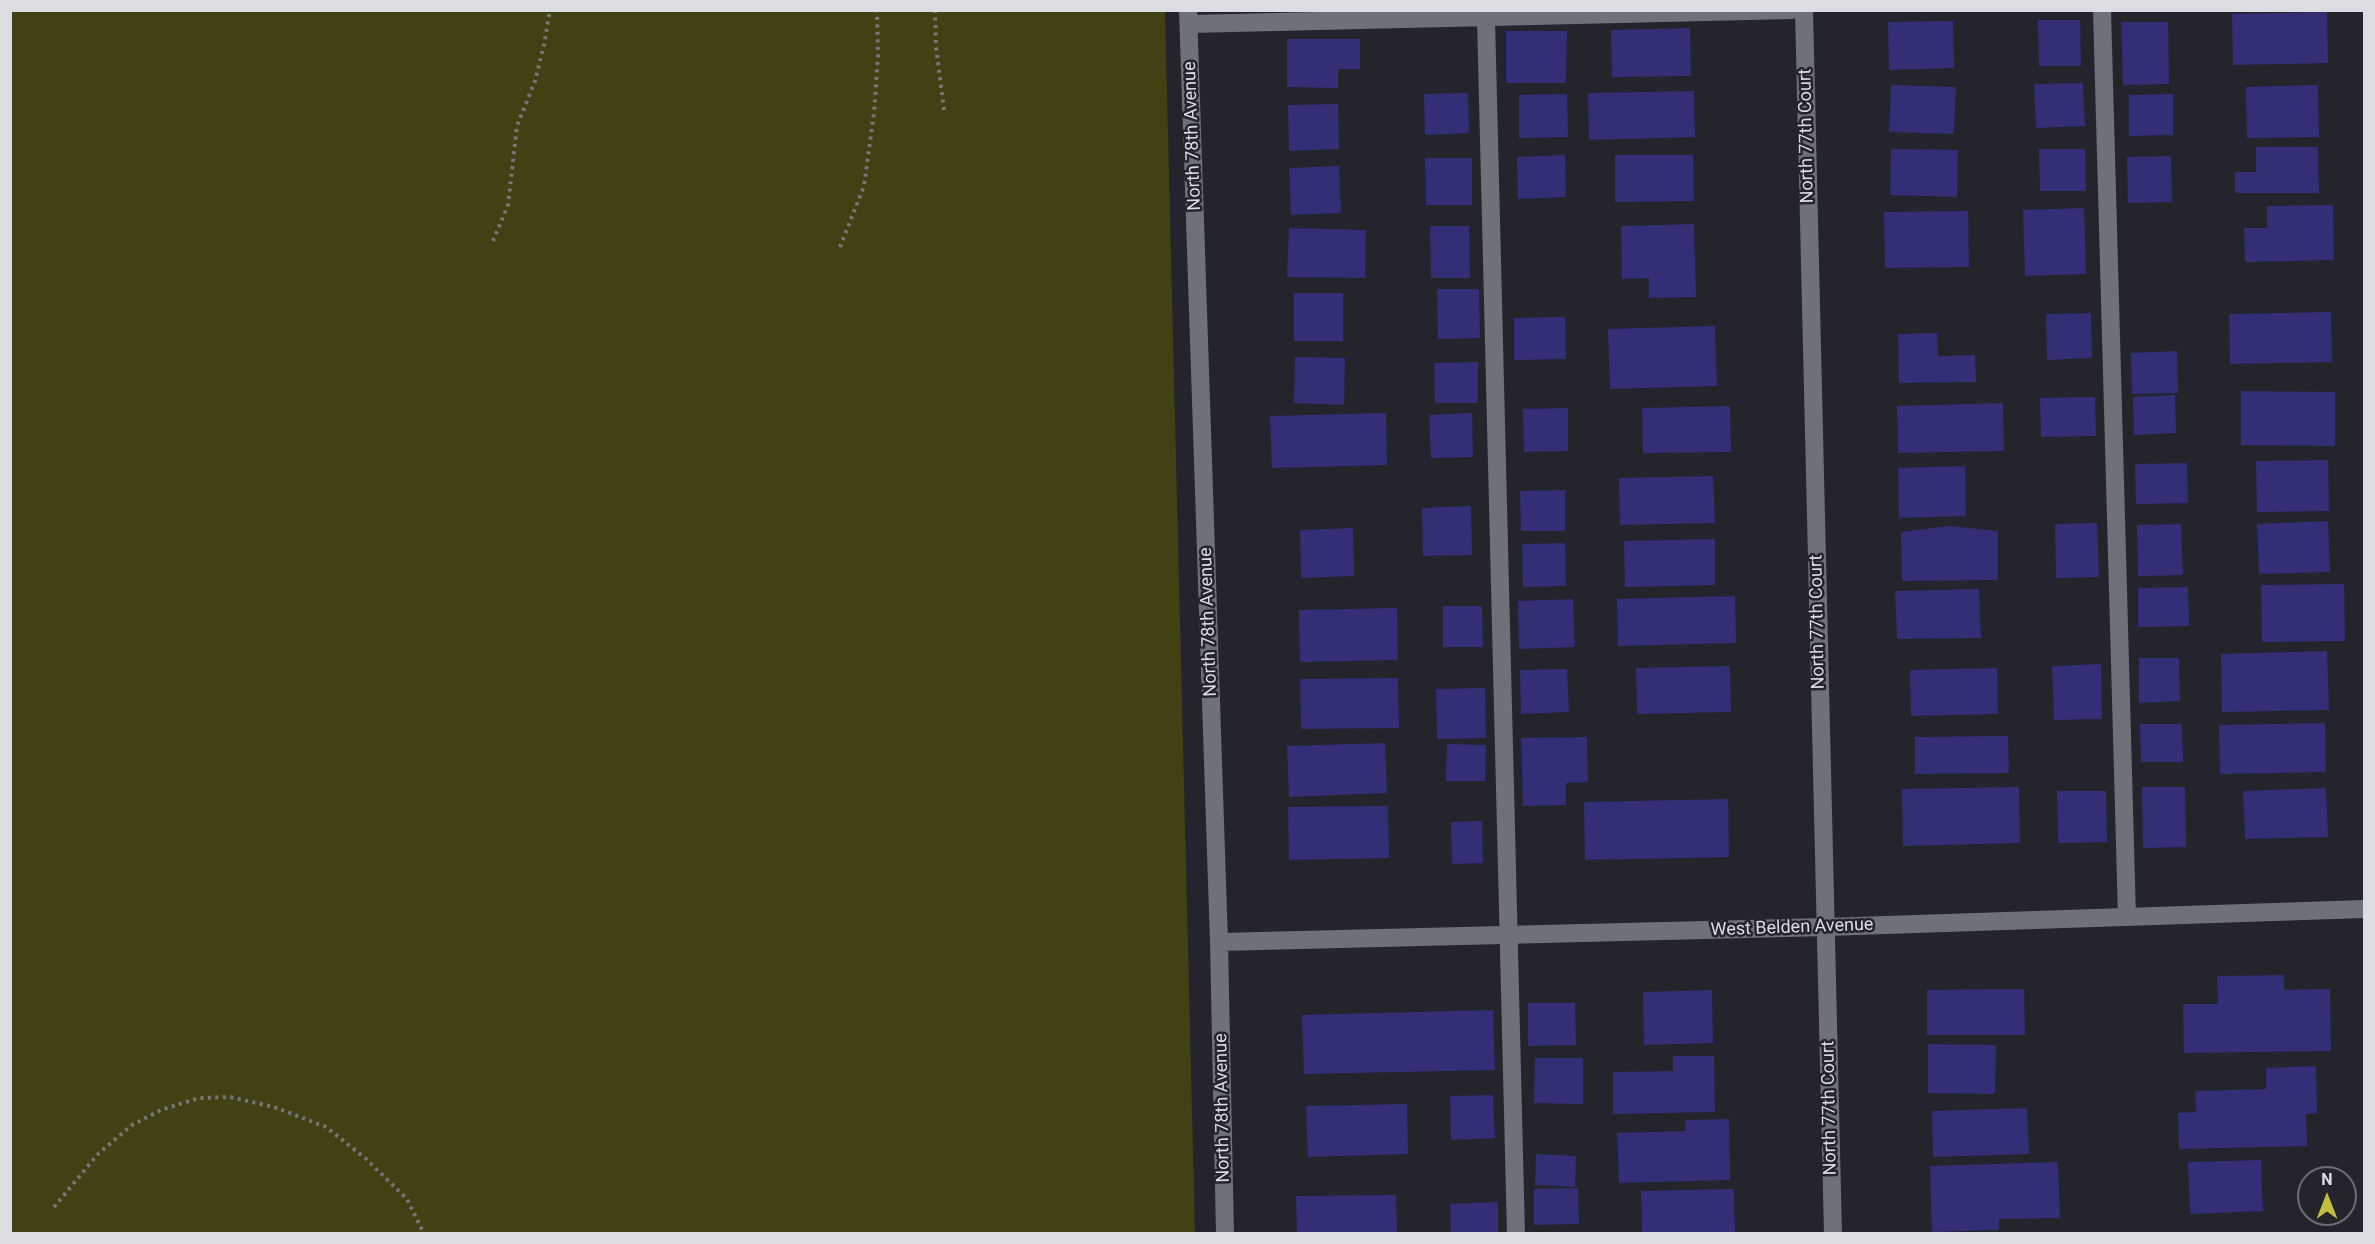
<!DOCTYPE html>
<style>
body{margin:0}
#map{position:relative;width:2375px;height:1244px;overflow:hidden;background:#23242c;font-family:Roboto,sans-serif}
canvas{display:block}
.frame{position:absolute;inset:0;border:12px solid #dcdde2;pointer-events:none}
.north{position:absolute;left:2297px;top:1166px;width:60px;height:60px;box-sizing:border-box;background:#23242c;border:2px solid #6d6e75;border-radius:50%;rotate:0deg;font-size:16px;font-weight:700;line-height:24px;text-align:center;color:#dcdde2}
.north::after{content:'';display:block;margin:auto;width:21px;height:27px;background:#c1be40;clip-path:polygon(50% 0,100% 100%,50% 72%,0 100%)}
</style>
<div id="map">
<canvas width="2375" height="1244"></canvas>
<div class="frame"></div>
<div class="north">N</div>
</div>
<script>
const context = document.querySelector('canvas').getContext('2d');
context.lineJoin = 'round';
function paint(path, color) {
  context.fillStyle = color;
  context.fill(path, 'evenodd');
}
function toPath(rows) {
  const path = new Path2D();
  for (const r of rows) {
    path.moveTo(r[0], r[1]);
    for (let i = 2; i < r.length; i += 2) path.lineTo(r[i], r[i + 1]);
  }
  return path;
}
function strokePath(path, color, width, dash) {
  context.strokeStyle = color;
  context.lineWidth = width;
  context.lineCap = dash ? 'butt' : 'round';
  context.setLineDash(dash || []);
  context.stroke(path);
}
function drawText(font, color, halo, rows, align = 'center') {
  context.font = font + ' Roboto,sans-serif';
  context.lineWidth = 5;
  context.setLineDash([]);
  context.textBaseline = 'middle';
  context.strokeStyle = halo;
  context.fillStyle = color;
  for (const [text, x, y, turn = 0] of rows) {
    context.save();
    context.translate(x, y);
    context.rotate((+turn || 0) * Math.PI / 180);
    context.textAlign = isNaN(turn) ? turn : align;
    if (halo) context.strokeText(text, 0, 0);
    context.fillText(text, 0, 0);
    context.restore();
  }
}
paint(toPath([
 [10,11,1165,11,1195,1233,11,1233]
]), '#424113');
paint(toPath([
 [2327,12,2328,63,2233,65,2232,14],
 [2038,20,2080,20,2081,66,2039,66],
 [1953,21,1954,68,1889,70,1888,22],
 [2121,22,2168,22,2169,84,2123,85],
 [1690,28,1691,76,1612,77,1611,30],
 [1506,31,1567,31,1566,83,1506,83],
 [1287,39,1360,39,1360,69,1338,69,1338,88,1287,87],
 [2083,83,2085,126,2036,128,2034,84],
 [1891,85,1956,87,1954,134,1889,132],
 [2318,85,2319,137,2247,138,2246,87],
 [1694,91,1695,137,1589,140,1588,93],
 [1468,93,1469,133,1425,135,1424,94],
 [1567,94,1568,137,1519,138,1519,95],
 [2173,94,2173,135,2129,136,2129,95],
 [1338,104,1339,149,1289,151,1288,105],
 [2256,147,2318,147,2319,193,2235,193,2235,172,2256,172],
 [1891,149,1958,150,1957,197,1890,195],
 [2039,149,2085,149,2086,191,2040,191],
 [1565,155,1566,197,1518,199,1517,157],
 [1615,155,1693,155,1694,201,1615,202],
 [2171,156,2172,202,2128,203,2127,157],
 [1425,158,1472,158,1472,205,1426,205],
 [1339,166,1341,213,1291,215,1289,168],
 [2333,205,2334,260,2245,262,2244,228,2267,228,2267,206],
 [2084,208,2086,274,2025,276,2023,210],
 [1968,211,1969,267,1885,268,1884,212],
 [1694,224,1696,297,1649,298,1649,278,1622,279,1621,226],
 [1430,226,1469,226,1470,278,1431,278],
 [1289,228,1366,230,1365,278,1287,277],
 [1437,289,1479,289,1480,338,1438,339],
 [1294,293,1343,293,1343,341,1294,341],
 [2331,312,2332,362,2230,364,2229,314],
 [2091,313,2092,358,2047,360,2046,314],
 [1565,317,1566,359,1514,360,1514,318],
 [1715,326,1717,386,1610,389,1608,329],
 [1937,333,1938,356,1975,355,1976,382,1899,383,1898,334],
 [2177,351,2178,393,2132,394,2131,353],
 [1295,357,1345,358,1344,405,1294,403],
 [1478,362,1478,403,1435,403,1434,363],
 [2241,391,2335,392,2335,446,2241,445],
 [2175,395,2176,433,2134,435,2133,397],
 [2095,397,2096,436,2041,437,2040,398],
 [2003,403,2004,451,1898,453,1897,406],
 [1730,406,1731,452,1643,453,1642,408],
 [1568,408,1568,451,1524,452,1523,409],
 [1386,413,1387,465,1272,468,1270,416],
 [1472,413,1473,457,1431,458,1429,415],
 [2328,460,2329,511,2257,512,2256,461],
 [2187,463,2188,503,2136,504,2135,464],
 [1965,466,1966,516,1899,518,1898,468],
 [1713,476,1715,523,1620,525,1619,478],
 [1565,490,1565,531,1521,531,1520,491],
 [1471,506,1472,555,1423,556,1422,508],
 [2328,521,2330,572,2259,574,2257,524],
 [2097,523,2099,577,2056,578,2055,524],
 [2181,524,2183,575,2138,576,2137,525],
 [1949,526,1998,531,1998,580,1902,581,1901,532],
 [1353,528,1354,576,1301,578,1300,530],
 [1715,539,1715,585,1625,587,1624,541],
 [1565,543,1566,586,1523,587,1522,544],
 [2344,584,2345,641,2262,642,2261,585],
 [2188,587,2189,626,2138,627,2138,588],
 [1979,589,1981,638,1897,639,1895,591],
 [1735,596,1736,643,1618,646,1617,599],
 [1573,599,1575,647,1519,649,1518,601],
 [1443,606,1482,606,1483,647,1443,647],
 [1397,608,1398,660,1300,662,1299,610],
 [2327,651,2329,710,2222,712,2221,654],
 [2139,658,2179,658,2180,701,2139,703],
 [2101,664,2102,719,2054,720,2052,666],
 [1730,666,1731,712,1637,714,1636,668],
 [1997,668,1998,714,1911,716,1910,670],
 [1567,669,1569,712,1521,714,1520,670],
 [1398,678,1399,728,1301,729,1300,679],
 [1485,688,1486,738,1437,739,1436,689],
 [2325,723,2326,772,2220,774,2219,725],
 [2140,724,2182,724,2183,762,2141,762],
 [2008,736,2009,773,1915,774,1915,737],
 [1587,737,1588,782,1566,783,1566,805,1523,806,1521,738],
 [1385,743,1387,793,1289,797,1287,746],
 [1447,744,1486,745,1485,781,1446,781],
 [2019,787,2020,843,1903,846,1902,789],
 [2142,787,2185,787,2186,847,2143,848],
 [2326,788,2328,837,2245,839,2243,791],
 [2057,791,2106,791,2107,842,2058,843],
 [1728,799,1729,857,1585,860,1584,802],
 [1388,806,1389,858,1289,860,1288,807],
 [1482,821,1483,863,1452,864,1451,822],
 [2284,975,2284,990,2330,989,2331,1051,2184,1053,2183,1004,2218,1004,2217,976],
 [2024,989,2025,1035,1927,1035,1927,990],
 [1712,990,1713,1043,1644,1045,1643,992],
 [1528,1003,1575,1003,1576,1045,1528,1046],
 [1493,1010,1495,1070,1304,1074,1302,1015],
 [1928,1044,1996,1045,1995,1094,1928,1093],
 [1673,1056,1714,1056,1715,1112,1613,1114,1613,1072,1673,1071],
 [1535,1058,1583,1058,1583,1104,1534,1103],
 [2316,1066,2317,1113,2306,1114,2307,1146,2179,1149,2178,1113,2196,1112,2195,1091,2266,1089,2266,1068],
 [1493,1095,1495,1138,1451,1140,1450,1096],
 [1407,1104,1408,1154,1308,1157,1306,1106],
 [2027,1108,2029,1154,1933,1157,1932,1111],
 [1729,1119,1730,1180,1619,1183,1617,1133,1686,1131,1685,1120],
 [1536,1154,1576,1156,1575,1187,1535,1185],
 [2261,1160,2263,1211,2190,1214,2188,1162],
 [2058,1162,2060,1218,1999,1219,1999,1230,1932,1232,1930,1166],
 [1578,1188,1579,1224,1534,1225,1534,1189],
 [1734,1189,1735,1234,1642,1234,1641,1191],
 [1396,1195,1397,1234,1297,1234,1296,1196],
 [1498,1202,1498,1234,1451,1234,1450,1204]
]), '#322f77');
strokePath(toPath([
 [935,10,936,47,944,110],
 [493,241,508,205,517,126,535,81,544,45,550,10],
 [840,247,864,186,874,113,878,57,877,10],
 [54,1207,98,1154,132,1125,161,1110,199,1098,230,1097,274,1107,326,1127,365,1158,407,1199,424,1234]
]), '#76777d', 4, [3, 4.5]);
strokePath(toPath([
 [2102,10,2127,917],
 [1486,18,1516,1234],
 [1189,24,1792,10]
]), '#6e707a', 18);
strokePath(toPath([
 [1188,10,1219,942,1225,1234],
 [1804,10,1833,1234],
 [1219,942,1826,927,2364,909]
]), '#6e707a', 18);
drawText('18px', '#dcdde2', '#23242c', [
 ["North 78th Avenue",1193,136,-92],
 ["North 77th Court",1807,136,-91],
 ["North 78th Avenue",1209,622,-92],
 ["North 77th Court",1818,622,-91],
 ["West Belden Avenue",1792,928,-2],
 ["North 78th Avenue",1223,1108,-91],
 ["North 77th Court",1830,1108,-91]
]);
</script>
